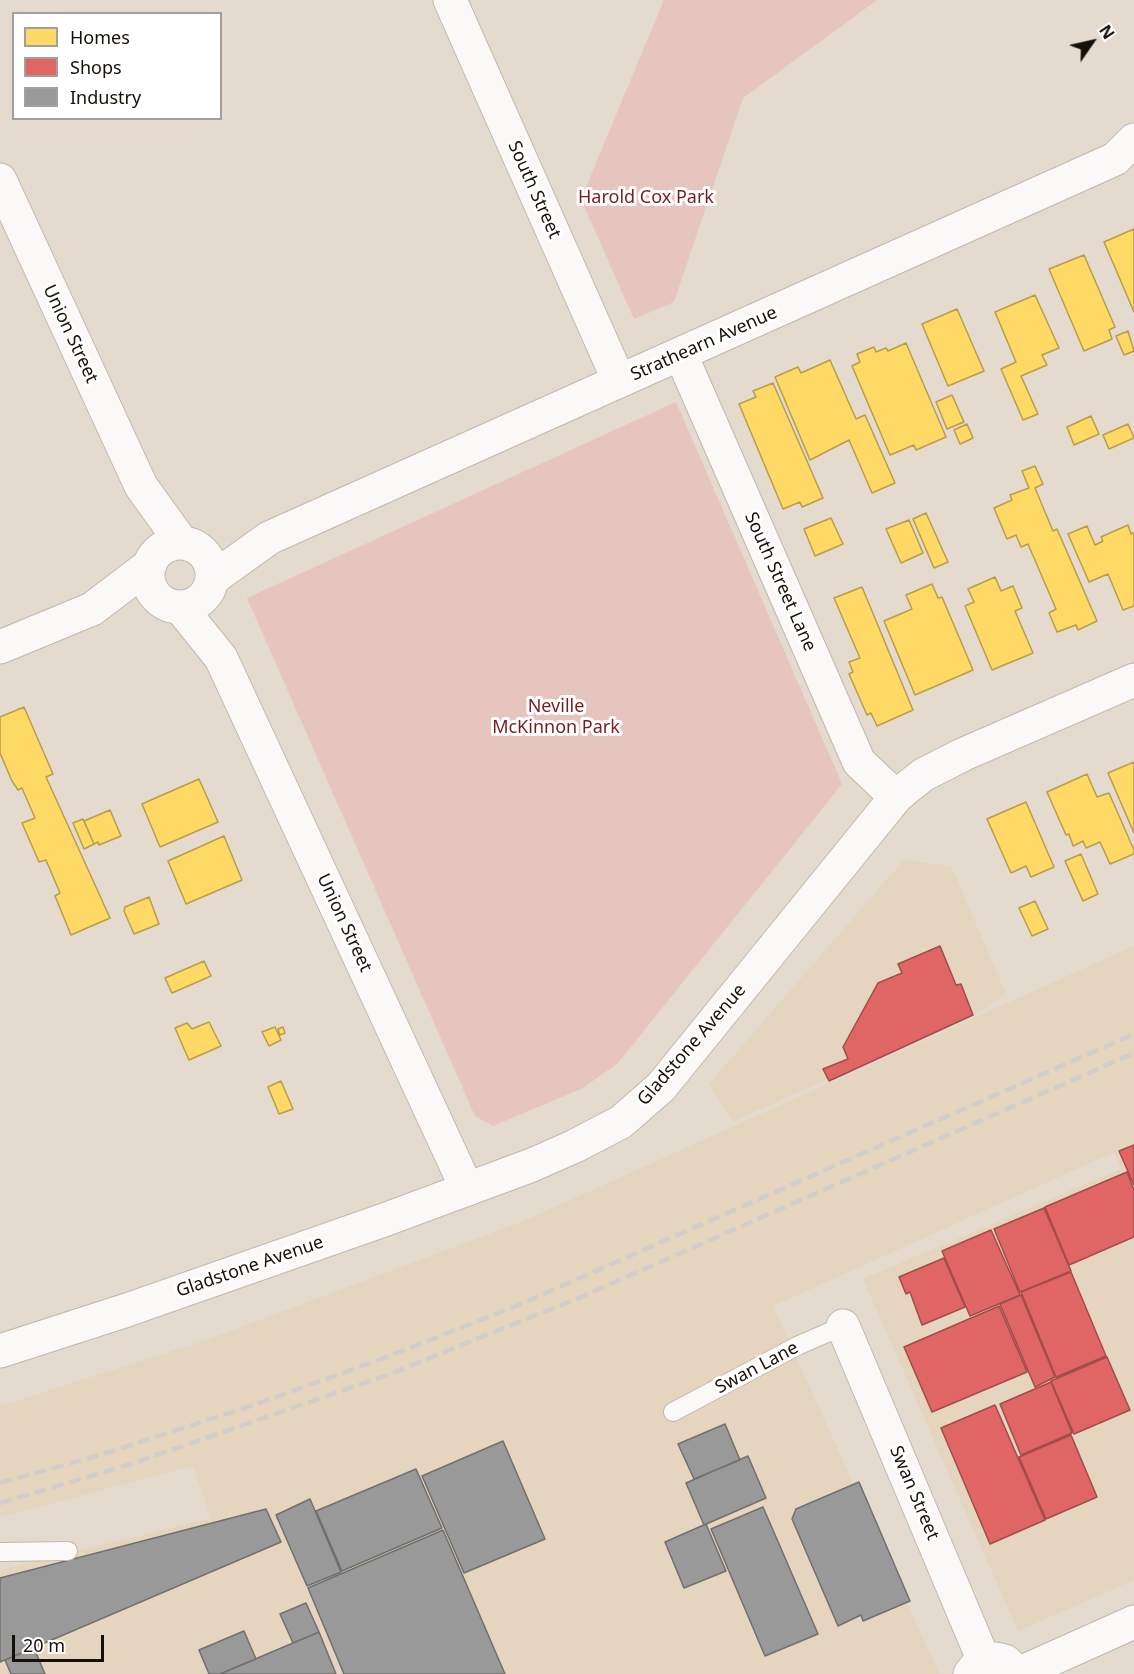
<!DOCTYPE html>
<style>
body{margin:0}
#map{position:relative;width:1134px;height:1674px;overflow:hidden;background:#e4dacd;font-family:"Noto Sans",sans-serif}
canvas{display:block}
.legend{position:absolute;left:12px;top:12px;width:210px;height:108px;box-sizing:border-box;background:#fff;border:2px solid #a2a09c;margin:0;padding:8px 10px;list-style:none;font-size:18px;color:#161108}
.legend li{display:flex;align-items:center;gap:12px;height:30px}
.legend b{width:30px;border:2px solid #a2a09c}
.north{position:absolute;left:1062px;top:12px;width:60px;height:60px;-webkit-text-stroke:4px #fff;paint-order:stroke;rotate:56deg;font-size:16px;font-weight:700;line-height:24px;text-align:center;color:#161108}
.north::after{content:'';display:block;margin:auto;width:21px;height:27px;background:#161108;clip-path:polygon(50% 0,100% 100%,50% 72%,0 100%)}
.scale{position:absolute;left:12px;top:1635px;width:92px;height:27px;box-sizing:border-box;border:3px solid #161108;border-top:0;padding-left:8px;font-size:18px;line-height:21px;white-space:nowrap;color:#161108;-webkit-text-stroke:4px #fff;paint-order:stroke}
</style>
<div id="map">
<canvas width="1134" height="1674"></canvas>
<ul class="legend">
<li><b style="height:16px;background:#ffd966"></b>Homes</li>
<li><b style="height:16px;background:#e06666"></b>Shops</li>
<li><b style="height:16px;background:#999"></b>Industry</li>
</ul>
<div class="north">N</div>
<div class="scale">20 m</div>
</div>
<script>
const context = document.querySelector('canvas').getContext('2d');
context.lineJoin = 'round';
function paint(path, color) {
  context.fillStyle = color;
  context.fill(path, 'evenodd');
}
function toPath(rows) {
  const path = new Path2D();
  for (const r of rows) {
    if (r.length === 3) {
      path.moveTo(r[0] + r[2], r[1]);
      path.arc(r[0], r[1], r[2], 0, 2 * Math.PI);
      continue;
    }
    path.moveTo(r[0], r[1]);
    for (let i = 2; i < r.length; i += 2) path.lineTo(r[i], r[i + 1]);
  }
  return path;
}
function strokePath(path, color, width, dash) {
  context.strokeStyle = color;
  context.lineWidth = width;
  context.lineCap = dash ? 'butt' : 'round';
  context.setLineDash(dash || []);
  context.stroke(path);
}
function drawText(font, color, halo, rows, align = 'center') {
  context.font = font + ' "Noto Sans",sans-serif';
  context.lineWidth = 6;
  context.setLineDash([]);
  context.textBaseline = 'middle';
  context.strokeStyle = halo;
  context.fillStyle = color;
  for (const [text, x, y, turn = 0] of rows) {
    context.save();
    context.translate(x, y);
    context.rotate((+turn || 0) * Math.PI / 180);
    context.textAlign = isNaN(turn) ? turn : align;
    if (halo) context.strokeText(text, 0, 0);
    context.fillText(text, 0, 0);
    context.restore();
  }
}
paint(toPath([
 [904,860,951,866,1006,994,973,1015,733,1121,709,1084],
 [1134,946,1134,1580,1018,1631,863,1279,1121,1169,1114,1152,773,1306,939,1674,0,1674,0,1570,211,1518,193,1466,0,1517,0,1406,207,1340,524,1221]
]), '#e5d4be');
paint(toPath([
 [664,0,877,0,743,98,674,302,634,319,581,199],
 [676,402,842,784,618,1063,583,1088,493,1126,475,1116,247,598]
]), '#e5c5bd');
const homes = toPath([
 [1134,229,1134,312,1104,242,1134,229],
 [1084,255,1115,327,1109,330,1112,339,1084,351,1049,269,1084,255],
 [1035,295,1059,348,1042,355,1047,365,1021,376,1038,414,1023,420,1001,369,1016,362,995,312,1035,295],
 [957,309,984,371,948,386,922,324,957,309],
 [1128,331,1134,351,1124,355,1116,336,1128,331],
 [906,343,946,437,916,450,914,445,890,455,852,366,860,362,857,354,874,347,876,352,886,348,888,351,906,343],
 [830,360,856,419,865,415,895,483,872,493,849,440,810,460,775,377,798,367,801,373,830,360],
 [773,383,823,498,802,507,800,502,783,509,739,404,756,397,753,391,773,383],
 [952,395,964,422,947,429,936,402,952,395],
 [1091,416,1099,434,1074,445,1067,427,1091,416],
 [967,424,973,438,960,444,954,430,967,424],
 [1128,424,1134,438,1109,449,1103,435,1128,424],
 [1035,466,1043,484,1035,488,1053,531,1057,529,1097,621,1078,630,1076,625,1057,632,1049,613,1056,609,1028,544,1021,547,1016,535,1007,539,994,508,1012,500,1010,495,1029,488,1022,471,1035,466],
 [926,513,948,562,934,568,913,519,926,513],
 [831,518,843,544,815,556,804,529,831,518],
 [909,520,923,553,901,563,886,529,909,520],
 [1128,525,1131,534,1134,532,1134,606,1123,610,1108,574,1089,582,1068,534,1087,526,1095,545,1103,541,1101,537,1128,525],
 [995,577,1001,591,1013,586,1022,608,1015,611,1033,653,992,670,965,606,974,602,968,589,995,577],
 [932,584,938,598,942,597,973,670,915,695,884,621,912,609,906,595,932,584],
 [862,587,913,710,877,726,871,713,867,715,849,674,853,672,849,662,860,658,834,598,862,587],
 [24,707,53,774,46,777,110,918,71,935,55,896,60,893,46,860,39,862,22,823,35,818,22,788,18,790,12,781,0,753,0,717,24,707],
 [1134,762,1134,833,1108,773,1134,762],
 [1087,774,1097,797,1109,793,1134,850,1134,854,1110,864,1100,842,1086,848,1083,841,1073,846,1069,834,1066,835,1047,792,1087,774],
 [199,779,218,822,160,847,142,804,199,779],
 [1026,802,1054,867,1031,877,1026,866,1011,873,987,819,1026,802],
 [110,810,121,836,99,845,98,842,94,844,84,821,110,810],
 [83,819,94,844,84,849,73,823,83,819],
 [224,836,242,880,186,904,168,861,224,836],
 [1081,854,1098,894,1083,901,1065,861,1081,854],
 [149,897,159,924,134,934,124,911,125,907,149,897],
 [1035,901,1048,929,1032,936,1019,908,1035,901],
 [204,961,211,976,172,993,165,978,204,961],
 [209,1022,221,1046,189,1060,175,1028,187,1023,192,1029,209,1022],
 [275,1027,281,1040,269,1046,262,1032,275,1027],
 [283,1027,285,1033,280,1035,278,1029,283,1027],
 [281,1081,293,1109,279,1114,268,1087,281,1081]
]);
paint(homes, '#ffd966');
strokePath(homes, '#b99d4a', 1.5);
const shops = toPath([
 [940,946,956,985,961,984,973,1015,829,1081,823,1069,848,1059,843,1047,878,983,902,973,898,964,940,946],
 [1134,1145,1134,1185,1119,1151,1134,1145],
 [1127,1172,1134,1190,1134,1237,1069,1265,1045,1207,1127,1172],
 [1044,1208,1071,1271,1020,1292,994,1229,1044,1208],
 [991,1230,1020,1295,970,1316,942,1251,991,1230],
 [944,1258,965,1307,922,1325,910,1292,906,1294,899,1277,944,1258],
 [1071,1272,1106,1356,1056,1377,1021,1292,1071,1272],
 [1021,1295,1055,1377,1035,1387,1000,1304,1021,1295],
 [999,1306,1027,1372,932,1412,904,1347,999,1306],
 [1107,1357,1130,1410,1074,1434,1051,1381,1107,1357],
 [1051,1382,1072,1433,1021,1455,1000,1404,1051,1382],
 [995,1405,1045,1520,990,1544,941,1428,995,1405],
 [1071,1435,1097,1497,1046,1519,1019,1457,1071,1435]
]);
paint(shops, '#e06666');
strokePath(shops, '#a34c4a', 1.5);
const industry = toPath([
 [725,1424,740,1460,694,1479,678,1444,725,1424],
 [503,1441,545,1539,464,1573,422,1476,503,1441],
 [748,1456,766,1498,704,1525,686,1483,748,1456],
 [416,1469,442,1528,342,1571,316,1511,416,1469],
 [859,1482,910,1601,863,1621,861,1615,838,1626,792,1519,796,1509,859,1482],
 [310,1499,341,1572,307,1586,276,1515,310,1499],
 [763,1507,818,1634,765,1656,711,1529,763,1507],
 [266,1509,281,1542,0,1662,0,1578,266,1509],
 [706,1524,726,1571,684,1588,665,1542,706,1524],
 [443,1530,505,1674,344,1674,308,1588,443,1530],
 [306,1603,319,1632,293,1643,280,1614,306,1603],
 [244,1631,256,1659,220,1674,209,1674,199,1650,244,1631],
 [319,1632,336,1674,220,1674,293,1643,319,1632],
 [34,1648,45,1674,11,1674,5,1660,34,1648]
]);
paint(industry, '#999');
strokePath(industry, '#72706e', 1.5);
const service = toPath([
 [673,1412,797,1346,843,1326],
 [0,1552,68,1551]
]);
const minor = toPath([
 [450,0,619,381],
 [0,180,141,486,182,543],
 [681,355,859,762,896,797],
 [180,575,32],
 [212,579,269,538,1115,159,1134,140],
 [180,607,221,658,467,1189],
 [0,647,92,609,150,565],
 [843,1326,984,1661]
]);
const tertiary = toPath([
 [970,1674,979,1663,996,1659,1005,1661,1018,1674],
 [1018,1674,1134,1622]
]);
const secondary = toPath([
 [0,1351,127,1310,384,1220,532,1165,575,1146,621,1122,661,1087,896,797,909,786,923,775,962,755,1134,680]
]);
strokePath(service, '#c0b8ae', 20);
strokePath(minor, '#c0b8ae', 35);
strokePath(tertiary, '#c0b8ae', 35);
strokePath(secondary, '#c0b8ae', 35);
strokePath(service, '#fbf9f8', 18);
strokePath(minor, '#fbf9f8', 33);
strokePath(tertiary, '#fbf9f8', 33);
strokePath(secondary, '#fbf9f8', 33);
strokePath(toPath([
 [0,1483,100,1455,248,1407,379,1360,514,1307,1134,1034],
 [0,1503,128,1465,390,1374,581,1297,1134,1053]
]), '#d0cdca', 4.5, [12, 6]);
drawText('18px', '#161108', '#fff', [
 ["South Street",534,190,66],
 ["Union Street",70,334,65],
 ["Strathearn Avenue",704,344,-24],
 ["South Street Lane",780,582,66],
 ["Union Street",344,923,65],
 ["Gladstone Avenue",692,1045,-49],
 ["Gladstone Avenue",250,1267,-19],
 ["Swan Lane",757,1368,-28],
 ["Swan Street",914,1493,67]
]);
drawText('18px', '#791c21', '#fff', [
 ["Harold Cox Park",646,198],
 ["Neville",556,707],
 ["McKinnon Park",556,728]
]);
</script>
